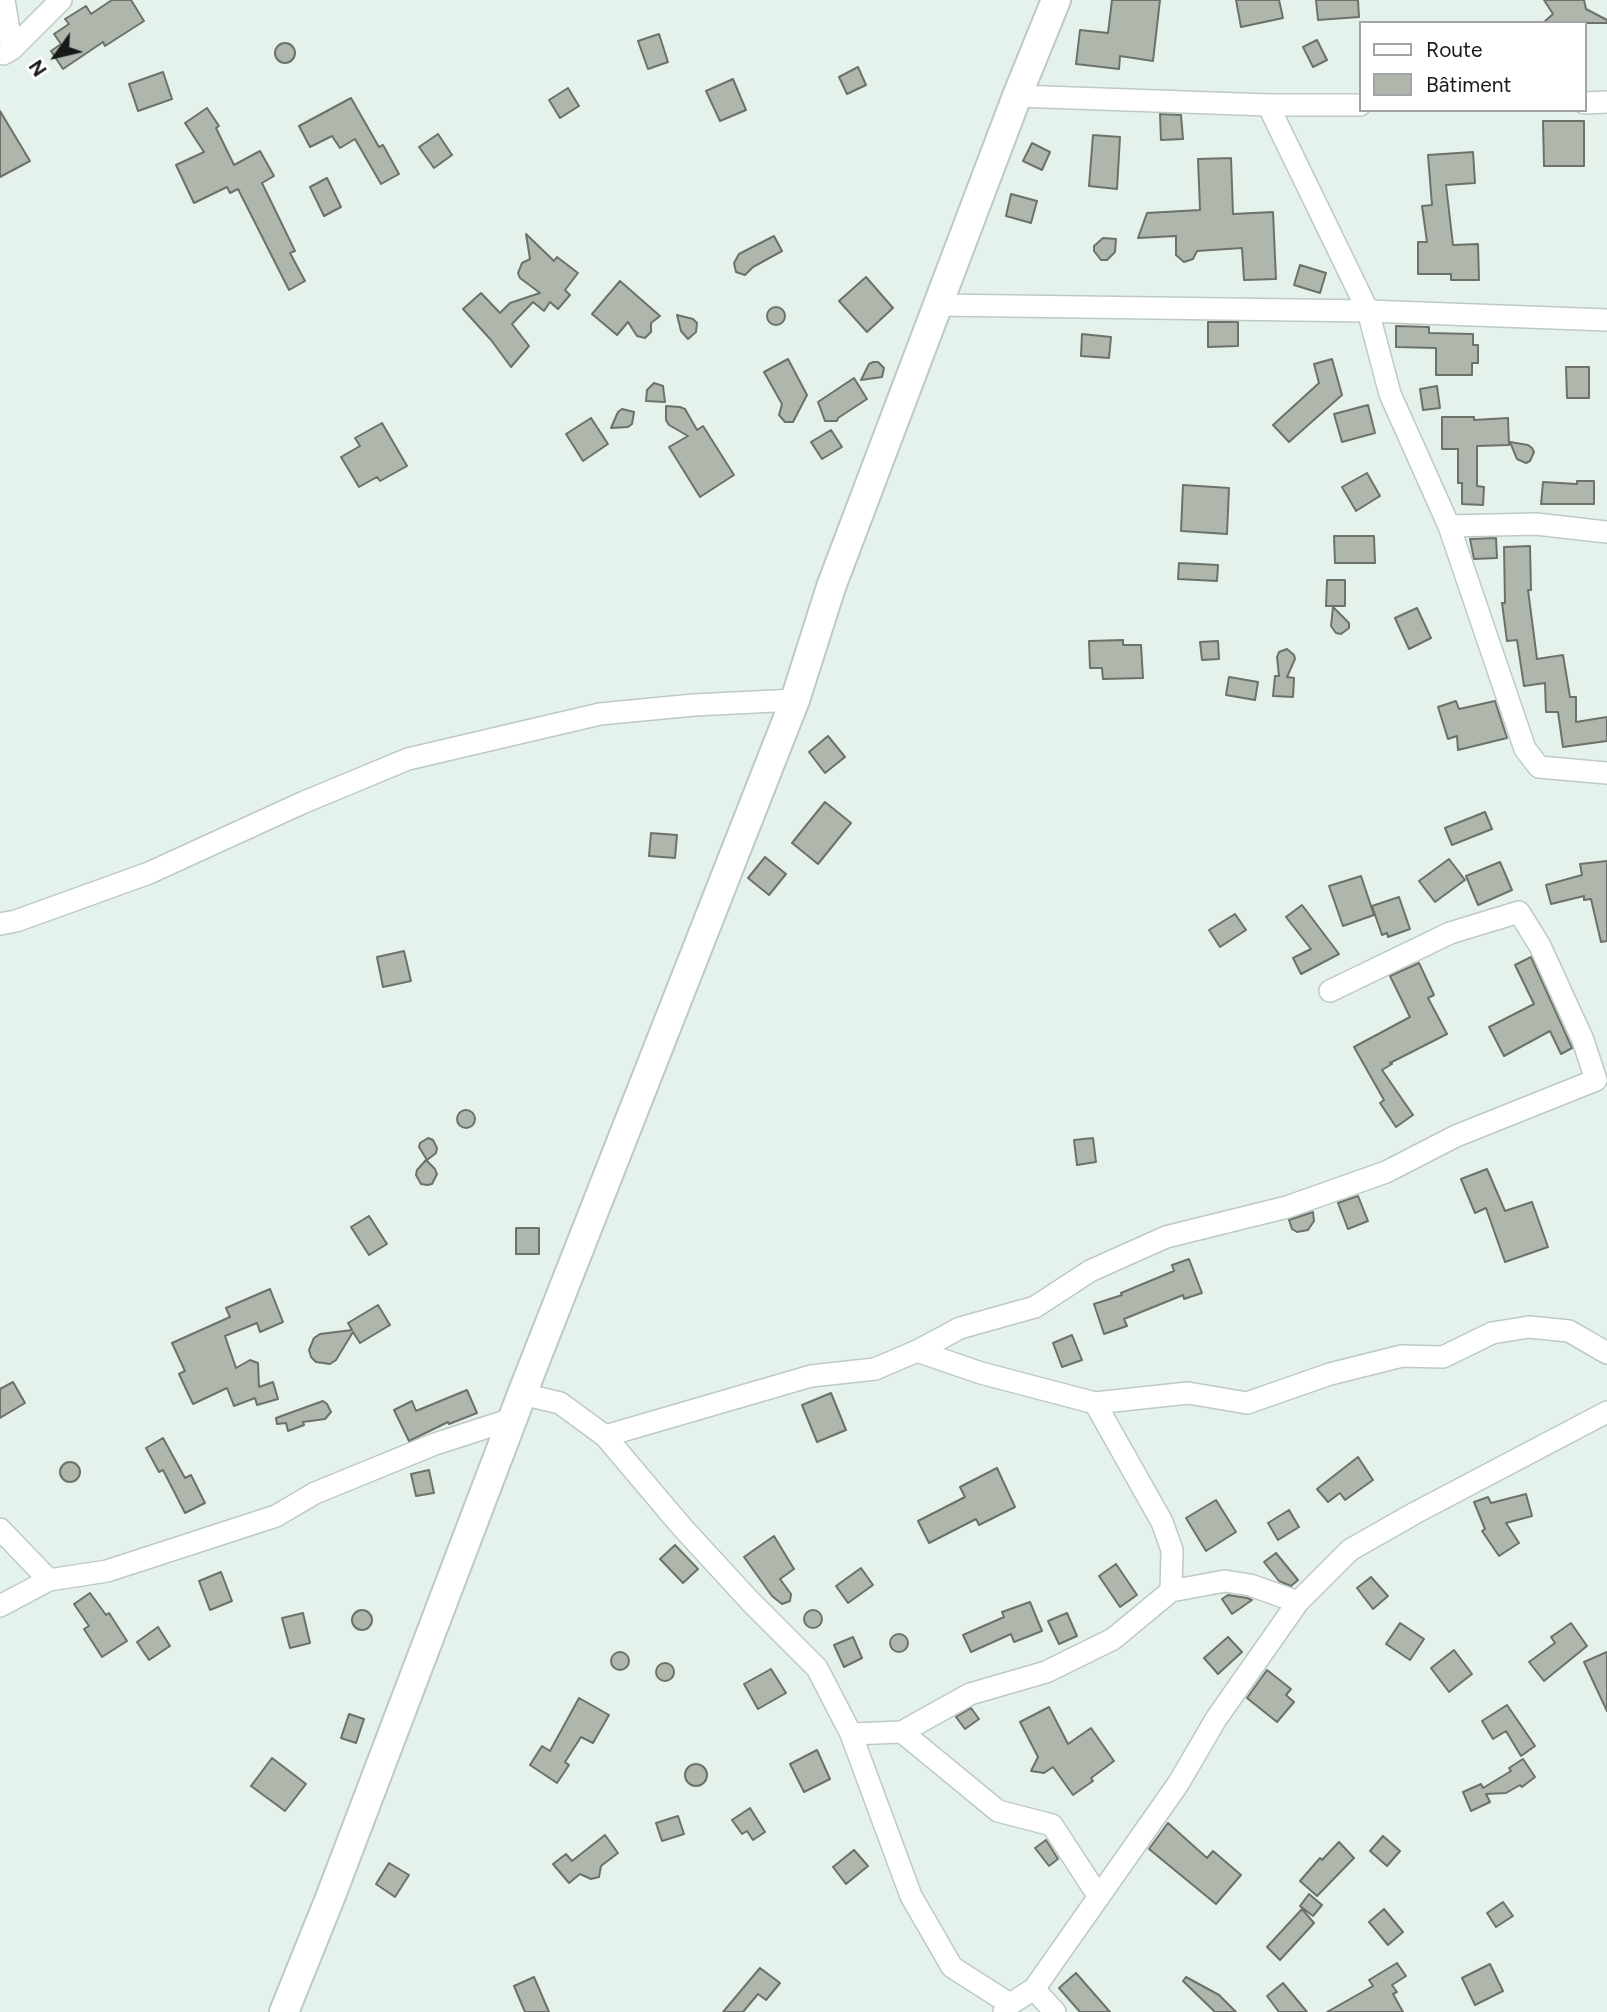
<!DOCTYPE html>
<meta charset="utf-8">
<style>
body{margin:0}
#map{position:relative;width:1607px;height:2012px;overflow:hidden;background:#e5f2ec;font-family:Figtree,sans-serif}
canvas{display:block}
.legend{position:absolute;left:1359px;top:21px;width:228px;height:91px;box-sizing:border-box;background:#fff;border:2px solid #a2a3a3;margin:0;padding:9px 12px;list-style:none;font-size:21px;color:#161a18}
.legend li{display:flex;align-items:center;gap:14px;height:35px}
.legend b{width:35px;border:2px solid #a2a3a3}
.north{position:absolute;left:21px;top:21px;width:70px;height:70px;-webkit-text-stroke:5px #fff;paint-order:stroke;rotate:236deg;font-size:19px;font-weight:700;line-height:28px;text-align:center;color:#161a18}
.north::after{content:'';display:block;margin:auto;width:24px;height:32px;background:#161a18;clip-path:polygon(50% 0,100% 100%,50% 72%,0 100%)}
</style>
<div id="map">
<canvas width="1607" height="2012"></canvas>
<ul class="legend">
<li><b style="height:9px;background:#fff"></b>Route</li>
<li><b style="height:19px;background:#afb6ac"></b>Bâtiment</li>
</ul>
<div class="north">N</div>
</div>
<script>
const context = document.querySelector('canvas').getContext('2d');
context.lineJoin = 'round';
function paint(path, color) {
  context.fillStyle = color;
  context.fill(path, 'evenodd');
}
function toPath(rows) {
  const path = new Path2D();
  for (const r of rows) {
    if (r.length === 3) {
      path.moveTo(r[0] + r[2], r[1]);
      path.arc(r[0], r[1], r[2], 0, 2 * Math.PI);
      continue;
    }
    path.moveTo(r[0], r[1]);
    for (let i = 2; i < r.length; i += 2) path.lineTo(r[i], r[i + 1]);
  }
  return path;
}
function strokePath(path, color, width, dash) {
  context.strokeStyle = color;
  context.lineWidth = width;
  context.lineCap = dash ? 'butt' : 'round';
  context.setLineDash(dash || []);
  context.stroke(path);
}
const building = toPath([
 [112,0,131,0,144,21,105,46,103,42,63,69,51,51,61,44,54,34,69,24,65,19,86,6,91,14,112,0],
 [1112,0,1160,0,1153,61,1120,56,1119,69,1076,64,1080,30,1108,33,1112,0],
 [1236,0,1279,0,1283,18,1241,27,1236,0],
 [1316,0,1358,0,1359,17,1318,20,1316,0],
 [1544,0,1584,0,1586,9,1607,20,1607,23,1543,23,1553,14,1544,0],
 [659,34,668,62,648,69,638,41,659,34],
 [1317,40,1327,60,1313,67,1303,47,1317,40],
 [285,53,10],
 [858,67,866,85,847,94,839,77,858,67],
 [163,72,172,99,138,111,129,84,163,72],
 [733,79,746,110,720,121,706,91,733,79],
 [568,88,579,106,560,118,549,100,568,88],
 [351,98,379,147,383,145,399,174,381,184,355,139,340,148,332,136,310,147,299,126,351,98],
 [207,108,219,126,216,128,234,165,260,151,274,176,262,183,295,251,290,253,305,281,289,290,238,189,230,193,227,187,194,203,176,165,204,152,185,123,207,108],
 [0,111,30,161,0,177,0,111],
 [1160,114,1181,115,1183,139,1161,140,1160,114],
 [1543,121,1584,121,1584,166,1544,166,1543,121],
 [438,134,452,155,434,168,419,147,438,134],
 [1093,135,1120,137,1117,189,1089,186,1093,135],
 [1032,143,1050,152,1042,170,1023,161,1032,143],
 [1473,152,1475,183,1446,185,1453,245,1478,244,1479,280,1451,280,1451,274,1418,274,1418,242,1427,242,1422,206,1432,205,1428,155,1473,152],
 [1231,158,1233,214,1273,212,1276,279,1244,280,1242,248,1197,251,1193,259,1184,262,1176,255,1176,236,1138,238,1147,213,1200,210,1198,159,1231,158],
 [327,178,341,207,324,216,310,187,327,178],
 [1011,194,1037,201,1031,223,1006,216,1011,194],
 [526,234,554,261,557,257,578,273,565,290,570,295,558,309,550,302,544,311,533,302,512,324,529,346,511,367,491,340,463,309,481,293,500,313,510,303,540,293,520,278,518,273,522,263,530,259,526,234],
 [774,236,782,251,753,267,745,275,736,272,734,263,739,254,774,236],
 [1103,238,1116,239,1115,252,1107,260,1101,260,1094,251,1094,246,1103,238],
 [1300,265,1326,273,1320,293,1294,285,1300,265],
 [866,277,893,308,867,332,839,301,866,277],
 [620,281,660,316,651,323,651,332,645,338,637,336,628,322,617,335,592,314,620,281],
 [776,316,9],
 [677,315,693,319,697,323,696,332,688,339,681,331,677,315],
 [1208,322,1238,322,1238,346,1208,347,1208,322],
 [1396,326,1429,327,1429,333,1473,334,1473,345,1478,345,1478,363,1472,363,1472,375,1436,375,1436,348,1396,347,1396,326],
 [1082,334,1111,337,1109,358,1081,356,1082,334],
 [788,359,807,395,793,422,785,422,779,415,782,404,764,372,788,359],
 [1332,359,1342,395,1289,442,1273,425,1319,383,1314,364,1332,359],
 [873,362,878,362,884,368,882,377,861,380,869,364,873,362],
 [1566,367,1589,367,1589,398,1567,398,1566,367],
 [854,378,867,399,838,418,837,421,825,421,818,402,854,378],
 [654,383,663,386,665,402,646,401,647,390,654,383],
 [1437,386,1440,408,1423,410,1420,389,1437,386],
 [1368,405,1375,433,1342,442,1334,414,1368,405],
 [666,406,680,407,685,409,697,430,703,426,734,475,700,497,669,447,688,436,669,425,666,420,666,406],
 [622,409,634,412,632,424,628,427,611,428,618,412,622,409],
 [1442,417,1474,417,1474,420,1508,418,1509,445,1477,446,1477,486,1484,487,1483,505,1462,504,1462,483,1458,483,1458,449,1442,449,1442,417],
 [591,418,608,444,583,461,566,434,591,418],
 [382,423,407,466,380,481,377,477,359,487,341,457,360,446,355,438,382,423],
 [831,430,842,447,822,459,811,442,831,430],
 [1510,442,1528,445,1532,448,1534,452,1530,461,1526,463,1517,459,1510,442],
 [1367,473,1380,496,1356,511,1342,487,1367,473],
 [1577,481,1594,481,1594,504,1541,504,1543,482,1577,484,1577,481],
 [1183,485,1229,488,1227,534,1181,531,1183,485],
 [1334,536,1374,536,1375,563,1335,563,1334,536],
 [1496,538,1497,558,1474,559,1470,539,1496,538],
 [1530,546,1531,590,1528,590,1537,659,1563,655,1570,697,1576,697,1576,722,1607,717,1607,741,1563,747,1558,712,1546,712,1545,683,1524,686,1517,640,1507,641,1502,603,1505,603,1504,547,1530,546],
 [1179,563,1218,565,1217,581,1178,579,1179,563],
 [1327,580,1345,580,1345,606,1326,606,1327,580],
 [1333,607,1349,623,1349,628,1341,634,1336,633,1331,626,1333,607],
 [1417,608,1431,638,1409,649,1395,618,1417,608],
 [1123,640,1123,645,1141,645,1143,678,1103,679,1102,668,1090,668,1089,641,1123,640],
 [1218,641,1219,659,1202,660,1200,642,1218,641],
 [1287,649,1294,655,1295,659,1287,677,1294,678,1293,697,1273,696,1275,676,1279,676,1277,657,1279,652,1287,649],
 [1229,677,1258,682,1255,700,1226,695,1229,677],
 [1456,701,1459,709,1495,701,1507,738,1458,750,1457,736,1448,739,1438,707,1456,701],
 [828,736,845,757,825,773,809,752,828,736],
 [825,802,851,823,818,864,792,843,825,802],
 [1485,812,1492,829,1452,845,1445,828,1485,812],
 [651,833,677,835,675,858,649,856,651,833],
 [765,857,786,874,769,895,748,878,765,857],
 [1449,859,1465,880,1435,902,1419,881,1449,859],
 [1607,861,1607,941,1601,942,1591,899,1584,900,1584,896,1551,904,1546,885,1582,875,1580,864,1607,861],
 [1500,862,1512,890,1478,905,1466,876,1500,862],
 [1361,876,1374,915,1343,926,1329,886,1361,876],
 [1399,897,1410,929,1388,937,1387,933,1382,935,1372,906,1399,897],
 [1302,905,1339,954,1301,974,1293,958,1311,949,1286,917,1302,905],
 [1235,914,1246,930,1220,947,1209,930,1235,914],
 [404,951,411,981,383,987,377,957,404,951],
 [1531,957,1572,1048,1561,1054,1550,1031,1504,1056,1489,1027,1534,1004,1515,965,1531,957],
 [1419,963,1434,995,1428,998,1447,1034,1390,1063,1392,1064,1382,1070,1413,1115,1396,1127,1380,1103,1384,1100,1354,1047,1410,1017,1390,976,1419,963],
 [466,1119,9],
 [428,1138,433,1140,437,1148,436,1153,427,1160,419,1147,420,1143,428,1138],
 [1093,1138,1096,1162,1077,1165,1074,1140,1093,1138],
 [426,1160,435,1169,437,1174,432,1184,427,1185,421,1184,416,1175,417,1170,426,1160],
 [1487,1169,1505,1211,1532,1202,1548,1247,1505,1262,1486,1208,1475,1213,1461,1179,1487,1169],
 [1358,1196,1368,1221,1348,1229,1338,1203,1358,1196],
 [1313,1212,1314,1221,1308,1230,1297,1232,1292,1229,1289,1220,1313,1212],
 [369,1216,387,1244,369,1255,351,1227,369,1216],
 [516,1228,539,1228,539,1254,516,1254,516,1228],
 [1189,1259,1202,1293,1184,1299,1183,1295,1124,1319,1127,1326,1104,1334,1094,1304,1122,1295,1121,1293,1174,1271,1172,1265,1189,1259],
 [270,1289,283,1322,260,1332,257,1323,225,1336,236,1368,250,1360,258,1363,259,1387,273,1382,278,1399,257,1405,255,1398,234,1406,227,1388,193,1404,179,1374,185,1371,172,1343,230,1317,226,1308,270,1289],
 [378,1305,390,1325,360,1343,353,1332,336,1360,330,1364,316,1362,311,1357,309,1350,314,1338,320,1334,352,1330,348,1323,378,1305],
 [1072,1335,1082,1360,1062,1367,1053,1343,1072,1335],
 [13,1382,25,1403,0,1418,0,1389,13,1382],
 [467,1390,477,1413,449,1424,448,1422,409,1441,394,1410,412,1401,416,1411,467,1390],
 [831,1393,846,1430,817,1442,802,1405,831,1393],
 [323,1401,327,1404,331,1412,325,1419,303,1422,304,1425,288,1431,286,1423,277,1424,276,1418,323,1401],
 [163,1438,185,1478,191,1475,205,1503,185,1513,163,1470,159,1472,146,1448,163,1438],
 [1358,1457,1373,1480,1345,1500,1340,1493,1328,1502,1317,1489,1358,1457],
 [70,1472,10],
 [997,1468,1015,1507,979,1525,976,1519,929,1543,918,1521,965,1497,960,1487,997,1468],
 [429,1470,434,1493,416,1496,411,1474,429,1470],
 [1526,1494,1532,1516,1506,1523,1519,1543,1499,1556,1482,1531,1485,1529,1474,1502,1488,1497,1491,1503,1526,1494],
 [1216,1500,1236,1532,1206,1551,1186,1518,1216,1500],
 [1289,1510,1299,1527,1278,1540,1268,1523,1289,1510],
 [774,1536,794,1569,780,1579,791,1594,790,1601,782,1604,772,1596,744,1557,774,1536],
 [675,1545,698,1569,683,1583,660,1559,675,1545],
 [1276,1553,1298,1580,1291,1586,1279,1581,1264,1562,1276,1553],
 [1116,1564,1137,1595,1120,1607,1099,1576,1116,1564],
 [861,1568,873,1585,848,1603,836,1586,861,1568],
 [221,1572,232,1601,210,1610,199,1581,221,1572],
 [1371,1577,1388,1596,1373,1609,1357,1588,1371,1577],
 [90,1593,106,1615,109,1613,127,1641,102,1657,84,1629,89,1626,74,1604,90,1593],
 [1228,1595,1247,1598,1252,1600,1232,1614,1222,1599,1228,1595],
 [1030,1602,1042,1631,1014,1642,1011,1634,971,1652,963,1635,1004,1617,1002,1612,1030,1602],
 [813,1619,9],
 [362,1620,10],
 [303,1613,310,1643,290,1648,282,1618,303,1613],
 [1067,1613,1077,1636,1059,1644,1048,1621,1067,1613],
 [1400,1623,1424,1639,1410,1660,1386,1644,1400,1623],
 [1571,1623,1587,1646,1544,1681,1529,1662,1555,1643,1551,1637,1571,1623],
 [158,1627,170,1646,149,1660,137,1642,158,1627],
 [899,1643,9],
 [853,1637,862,1658,844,1667,834,1645,853,1637],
 [1228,1637,1242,1652,1218,1674,1204,1658,1228,1637],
 [1454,1650,1472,1674,1449,1692,1431,1668,1454,1650],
 [1607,1652,1607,1711,1584,1662,1607,1652],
 [620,1661,9],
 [665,1672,9],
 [771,1669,786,1693,758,1709,744,1684,771,1669],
 [1267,1670,1291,1689,1286,1695,1294,1702,1277,1722,1247,1698,1267,1670],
 [579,1698,609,1715,593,1743,581,1737,565,1762,569,1765,557,1783,530,1765,542,1746,550,1751,579,1698],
 [1507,1705,1535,1746,1521,1756,1506,1731,1493,1739,1482,1721,1507,1705],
 [1049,1707,1068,1744,1091,1728,1114,1761,1091,1778,1093,1781,1073,1795,1053,1767,1044,1773,1031,1771,1038,1757,1020,1722,1049,1707],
 [971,1708,979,1719,965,1729,956,1717,971,1708],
 [349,1714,364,1719,356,1743,341,1738,349,1714],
 [817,1750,830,1779,804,1792,790,1764,817,1750],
 [272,1758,306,1784,285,1811,251,1786,272,1758],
 [1523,1759,1535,1777,1522,1787,1520,1785,1506,1793,1486,1794,1490,1802,1471,1811,1463,1792,1481,1784,1483,1788,1511,1771,1509,1768,1523,1759],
 [696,1775,11],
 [750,1808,765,1832,753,1840,747,1831,742,1834,732,1820,750,1808],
 [678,1816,684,1834,662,1841,656,1823,678,1816],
 [1168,1823,1207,1858,1213,1851,1241,1875,1216,1904,1149,1849,1168,1823],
 [605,1835,618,1853,601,1866,599,1877,591,1879,580,1874,569,1883,553,1864,566,1854,572,1861,605,1835],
 [1383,1836,1400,1851,1387,1866,1370,1851,1383,1836],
 [1046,1840,1058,1859,1049,1866,1035,1848,1046,1840],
 [1339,1842,1354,1858,1317,1896,1300,1881,1320,1858,1322,1860,1339,1842],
 [854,1850,868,1866,846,1884,833,1867,854,1850],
 [389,1863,409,1875,395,1897,376,1884,389,1863],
 [1309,1894,1322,1905,1313,1916,1300,1906,1309,1894],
 [1503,1902,1513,1916,1496,1927,1487,1913,1503,1902],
 [1302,1909,1314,1923,1280,1960,1267,1947,1302,1909],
 [1384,1909,1403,1932,1388,1945,1369,1922,1384,1909],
 [1397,1963,1406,1976,1392,1985,1397,1992,1393,1994,1403,2012,1327,2012,1373,1986,1369,1980,1397,1963],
 [1490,1964,1503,1991,1475,2005,1462,1978,1490,1964],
 [760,1968,780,1983,766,2000,758,1994,743,2012,723,2012,760,1968],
 [1076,1973,1089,1988,1110,2012,1080,2012,1059,1988,1076,1973],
 [534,1977,549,2012,525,2012,514,1986,534,1977],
 [1186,1977,1219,1995,1236,2012,1215,2012,1183,1981,1186,1977],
 [1283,1983,1307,2012,1279,2012,1267,1996,1283,1983]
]);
paint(building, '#afb6ac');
strokePath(building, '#6c7269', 2);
const minor = toPath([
 [12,49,61,0],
 [3,54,12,49,4,0],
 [1017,96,1268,105,1360,105],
 [1584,103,1607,102],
 [1268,105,1368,311,1390,394,1449,526,1525,749,1539,767,1607,773],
 [939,305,1368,311,1607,320],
 [1449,526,1536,524,1607,532],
 [0,924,16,921,149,873,302,803,408,759,600,714,694,705,795,700],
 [917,1351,981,1373,1095,1403,1188,1393,1247,1403,1330,1374,1402,1356,1443,1357,1492,1333,1529,1327,1569,1331,1607,1353],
 [522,1394,560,1403,605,1436,682,1527,750,1601,817,1668,851,1734,911,1896,952,1967,1010,2004],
 [1095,1403,1162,1522,1172,1550,1171,1591],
 [605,1436,811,1376,875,1369,917,1351,960,1328,1035,1307,1090,1271,1166,1237,1287,1207,1386,1172,1456,1136,1596,1080,1583,1040,1540,946,1519,912,1450,933,1330,991],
 [0,1529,49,1580],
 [0,1606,49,1580,107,1571,276,1516,315,1493,435,1444,512,1419],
 [902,1732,998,1811,1052,1825,1099,1897],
 [851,1734,902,1732,970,1694,1046,1672,1113,1639,1171,1591,1225,1581,1250,1585,1298,1602],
 [1034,1989,1055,2012],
 [1004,2012,1010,2004,1034,1989,1178,1784,1216,1719,1298,1602,1350,1550,1415,1513,1607,1412]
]);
const major = toPath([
 [284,2012,330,1898,522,1394,795,700,831,587,1017,96,1056,0]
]);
strokePath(minor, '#bdcac4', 24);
strokePath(major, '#bdcac4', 32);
strokePath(minor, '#fff', 21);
strokePath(major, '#fff', 28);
</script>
